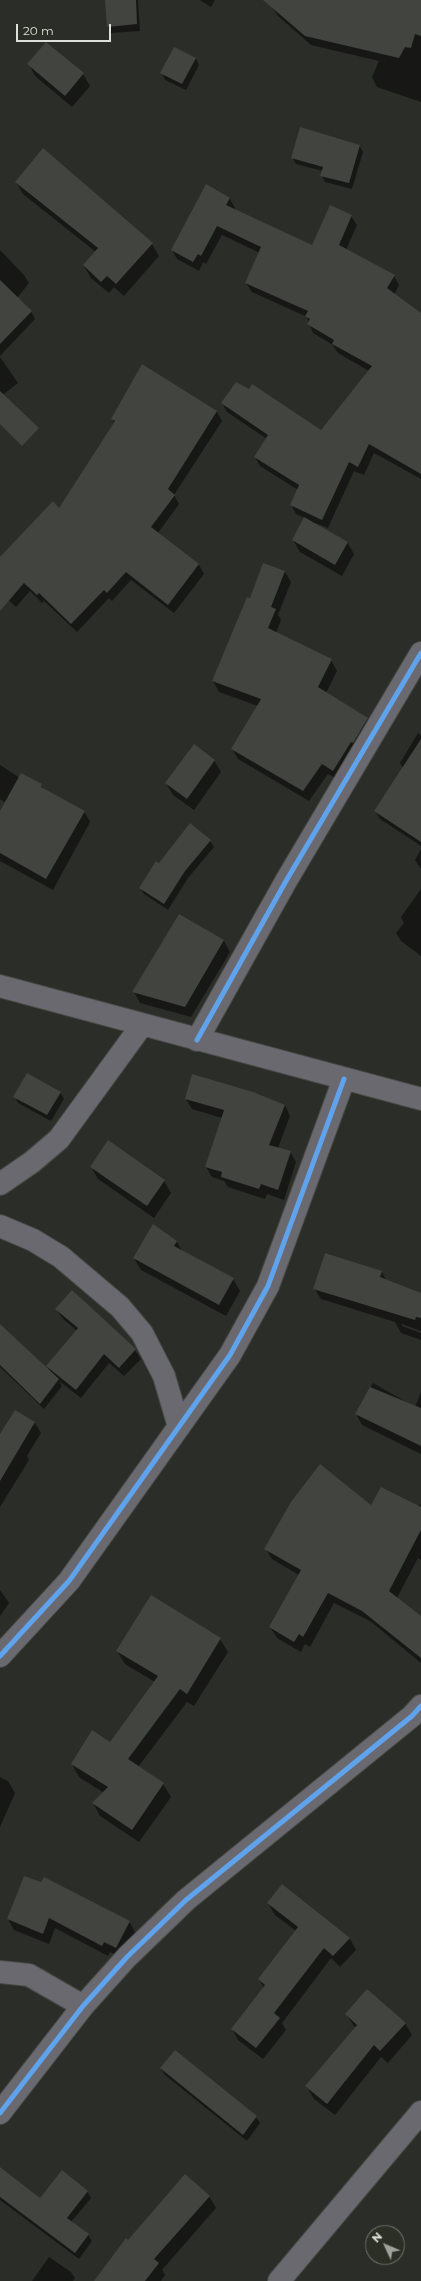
<!DOCTYPE html>
<style>
body{margin:0}
#map{position:relative;width:421px;height:2281px;overflow:hidden;background:#2b2d28;font-family:Montserrat,sans-serif}
canvas{display:block}
.north{position:absolute;left:365px;top:2225px;width:40px;height:40px;box-sizing:border-box;background:#2c2f26;border:1px solid #73756e;border-radius:50%;rotate:314deg;font-size:11px;font-weight:700;line-height:16px;text-align:center;color:#dddfd9}
.north::after{content:'';display:block;margin:auto;width:14px;height:18px;background:#9fa19b;clip-path:polygon(50% 0,100% 100%,50% 72%,0 100%)}
.scale{position:absolute;left:16px;top:24px;width:95px;height:18px;box-sizing:border-box;border:2px solid #dddfd9;border-top:0;padding-left:5px;font-size:12px;line-height:14px;white-space:nowrap;color:#dddfd9;-webkit-text-stroke:3px #2c2f26;paint-order:stroke}
</style>
<div id="map">
<canvas width="421" height="2281"></canvas>
<div class="north">N</div>
<div class="scale">20 m</div>
</div>
<script>
const context = document.querySelector('canvas').getContext('2d');
context.lineJoin = 'round';
function paint(path, color) {
  context.fillStyle = color;
  context.fill(path, 'evenodd');
}
function toPath(rows) {
  const path = new Path2D();
  for (const r of rows) {
    path.moveTo(r[0], r[1]);
    for (let i = 2; i < r.length; i += 2) path.lineTo(r[i], r[i + 1]);
  }
  return path;
}
function strokePath(path, color, width, dash) {
  context.strokeStyle = color;
  context.lineWidth = width;
  context.lineCap = dash ? 'butt' : 'round';
  context.setLineDash(dash || []);
  context.stroke(path);
}
paint(toPath([
 [106,0,138,0,140,31,111,33,108,27],
 [200,0,215,0,211,7],
 [278,0,421,0,421,102,377,87,372,77,379,61,311,45,278,16,272,7],
 [196,59,199,65,186,90,165,80,162,73],
 [29,64,83,74,90,86,72,107,35,76],
 [359,145,363,152,352,189,325,182,322,176,323,171,296,164,292,157],
 [16,182,152,244,159,256,124,296,114,287,109,293,91,278,84,266,96,252,23,194],
 [207,186,230,199,235,208,234,210,313,247,351,216,357,225,346,250,394,276,399,285,394,295,421,314,421,479,374,453,364,475,354,471,328,528,315,523,315,524,347,542,354,554,342,576,300,552,293,540,305,518,296,514,291,504,298,490,260,466,255,457,267,439,227,412,222,403,249,390,321,432,369,371,338,353,333,345,313,333,307,317,252,292,246,283,260,253,222,235,206,264,203,262,199,271,177,259,172,250],
 [0,250,24,275,29,283,17,298,31,311,35,319,0,356],
 [0,357,18,383,0,397],
 [142,365,217,412,222,421,174,495,179,504,158,533,199,565,204,574,174,613,131,580,112,601,109,598,77,632,44,601,42,603,30,591,16,607,0,592,0,573,60,509,115,424,112,419],
 [263,564,285,572,291,582,278,615,281,620,276,633,331,660,337,671,326,693,367,719,373,729,339,780,328,774,309,801,238,759,232,749,258,706,219,692,213,681,250,599],
 [418,733,421,735,421,846,380,819,375,811,403,768,400,763],
 [214,760,221,772,194,810,173,795,166,783],
 [0,765,20,778,41,785,44,790,84,811,90,822,53,890,0,861,0,813,6,803,0,799],
 [210,841,214,847,188,878,168,910,144,894,140,888,159,865],
 [421,849,421,869,415,860],
 [421,889,421,956,401,941,396,933,404,923,401,917],
 [179,915,224,941,230,952,191,1017,140,1003,134,992],
 [60,1092,64,1099,51,1121,18,1103,15,1097],
 [186,1099,285,1105,290,1116,278,1148,290,1152,296,1162,284,1200,267,1194,265,1199,228,1187,224,1181,212,1177,206,1167,222,1118,192,1109],
 [91,1167,164,1181,171,1193,154,1218,98,1179],
 [153,1225,177,1242,182,1251,233,1279,240,1291,226,1316,141,1270,134,1258],
 [381,1271,387,1281,421,1294,421,1331,402,1324,402,1326,421,1333,421,1340,401,1333,395,1322,321,1299,314,1288],
 [56,1309,135,1350,141,1359,124,1376,109,1363,81,1398,59,1381,62,1386,44,1409,0,1367,0,1344,50,1372,47,1366,77,1331,62,1318],
 [373,1383,415,1407,421,1392,421,1454,362,1425,356,1414],
 [15,1411,35,1423,41,1433,27,1456,29,1460,0,1507,0,1436],
 [421,1504,421,1560,418,1558,397,1598,421,1617,421,1663,370,1621,334,1603,310,1647,305,1644,301,1652,277,1638,270,1627,299,1575,272,1559,266,1549,372,1506,418,1507],
 [0,1590,9,1603,0,1616],
 [220,1639,228,1652,194,1706,187,1702,138,1767,163,1784,171,1797,139,1842,100,1816,93,1803,104,1793,79,1777,72,1764,111,1743,155,1682,125,1664,117,1651],
 [0,1777,8,1781,15,1793,0,1827],
 [25,1877,129,1921,135,1932,122,1958,110,1952,108,1956,55,1928,49,1944,14,1930,8,1919],
 [282,1885,350,1939,356,1950,340,1967,331,1958,282,2023,286,2030,263,2059,238,2040,232,2029,264,1988,259,1979,296,1931,275,1915,268,1903],
 [346,2014,405,2023,412,2035,388,2063,381,2057,335,2115,314,2099,307,2087,356,2029],
 [175,2051,256,2117,260,2123,247,2141,165,2075,161,2069],
 [0,2177,40,2199,87,2191,91,2198,71,2222,88,2235,92,2241,79,2259,0,2200],
 [209,2196,216,2208,162,2270,165,2275,161,2281,106,2281,128,2241],
 [49,2257,71,2272,75,2278,73,2281,32,2281]
]), '#0007');
paint(toPath([
 [105,0,136,0,137,24,107,27],
 [263,0,421,0,421,36,415,34,411,48,405,47,399,58,305,36],
 [46,42,84,73,65,96,27,64],
 [174,47,196,58,182,84,160,73],
 [300,127,360,145,349,183,320,176,323,167,291,158],
 [43,148,153,243,116,284,107,276,101,282,83,265,98,248,15,182],
 [206,184,230,198,226,205,312,245,330,205,352,215,339,245,395,275,387,288,421,313,421,474,369,444,358,467,349,462,322,520,290,505,299,485,254,457,268,435,221,403,236,382,249,389,252,384,321,430,372,366,332,344,334,340,307,324,310,319,305,316,308,311,245,283,261,247,217,226,201,256,198,254,193,262,171,250],
 [0,280,32,311,0,344],
 [142,364,217,411,168,489,175,495,151,527,199,564,168,605,126,572,107,593,104,590,71,624,39,593,37,595,24,583,0,611,0,557,53,501,59,508,115,421,111,419],
 [0,391,39,428,22,446,0,424],
 [304,517,348,542,335,565,292,540],
 [263,563,285,571,271,607,276,609,268,628,332,659,318,687,368,718,353,743,351,742,333,771,322,764,303,791,231,749,261,699,212,681,247,597,250,598],
 [421,739,421,842,374,811],
 [194,744,215,760,187,799,165,783],
 [21,773,42,784,41,787,85,811,46,879,0,853,0,811],
 [190,823,211,840,185,871,164,904,139,888,156,861,159,863],
 [179,914,224,940,185,1007,132,992],
 [27,1073,61,1092,47,1115,13,1097],
 [192,1074,253,1092,285,1105,269,1145,291,1151,278,1190,261,1184,259,1189,221,1177,222,1172,205,1167,224,1110,185,1099],
 [108,1140,165,1180,147,1206,90,1167],
 [153,1224,177,1241,174,1246,234,1278,219,1305,133,1258],
 [325,1253,382,1271,380,1277,421,1293,421,1318,416,1317,415,1320,313,1289],
 [72,1290,136,1349,119,1368,104,1354,76,1390,46,1366,78,1328,55,1309],
 [0,1324,59,1379,40,1404,0,1365],
 [370,1387,421,1408,421,1446,355,1414],
 [15,1410,35,1422,0,1481,0,1434],
 [320,1464,371,1505,381,1487,421,1507,421,1530,389,1591,421,1616,421,1658,362,1611,328,1593,303,1637,299,1634,294,1642,269,1627,301,1570,264,1549,291,1502],
 [151,1595,221,1638,187,1694,180,1689,128,1759,164,1783,132,1830,92,1803,108,1787,71,1764,92,1730,110,1742,158,1676,116,1651],
 [24,1876,41,1882,44,1877,130,1921,116,1948,104,1942,102,1946,49,1918,43,1934,7,1919],
 [282,1884,350,1938,333,1956,324,1948,274,2013,280,2018,256,2048,231,2029,265,1985,258,1979,298,1927,267,1903],
 [367,1989,406,2023,380,2051,374,2045,327,2104,305,2086,357,2025,345,2014],
 [175,2050,257,2116,243,2135,160,2068],
 [0,2167,40,2198,62,2170,88,2191,67,2218,89,2234,75,2253,0,2197],
 [185,2174,210,2196,154,2259,159,2263,145,2281,94,2281,126,2238,128,2240]
]), '#42443f');
const minor = toPath([
 [197,1040,286,881,421,653],
 [0,1184,32,1162,59,1139,142,1025],
 [0,1226,33,1240,61,1257,120,1307,142,1333,164,1376,179,1427],
 [0,1656,69,1581,230,1355,268,1286,344,1079],
 [0,1972,29,1975,83,2006],
 [0,2113,83,2006,127,1957,186,1900,412,1716,421,1706],
 [279,2281,421,2112]
]);
const tertiary = toPath([
 [0,986,421,1099]
]);
strokePath(minor, '#474945', 24);
strokePath(tertiary, '#474945', 24);
strokePath(minor, '#6b6970', 22);
strokePath(tertiary, '#6b6970', 22);
strokePath(toPath([
 [197,1040,286,881,421,653],
 [0,1656,69,1581,230,1355,268,1286,344,1079],
 [0,2113,83,2006,127,1957,186,1900,412,1716,421,1706]
]), '#60a3ed', 5);
</script>
